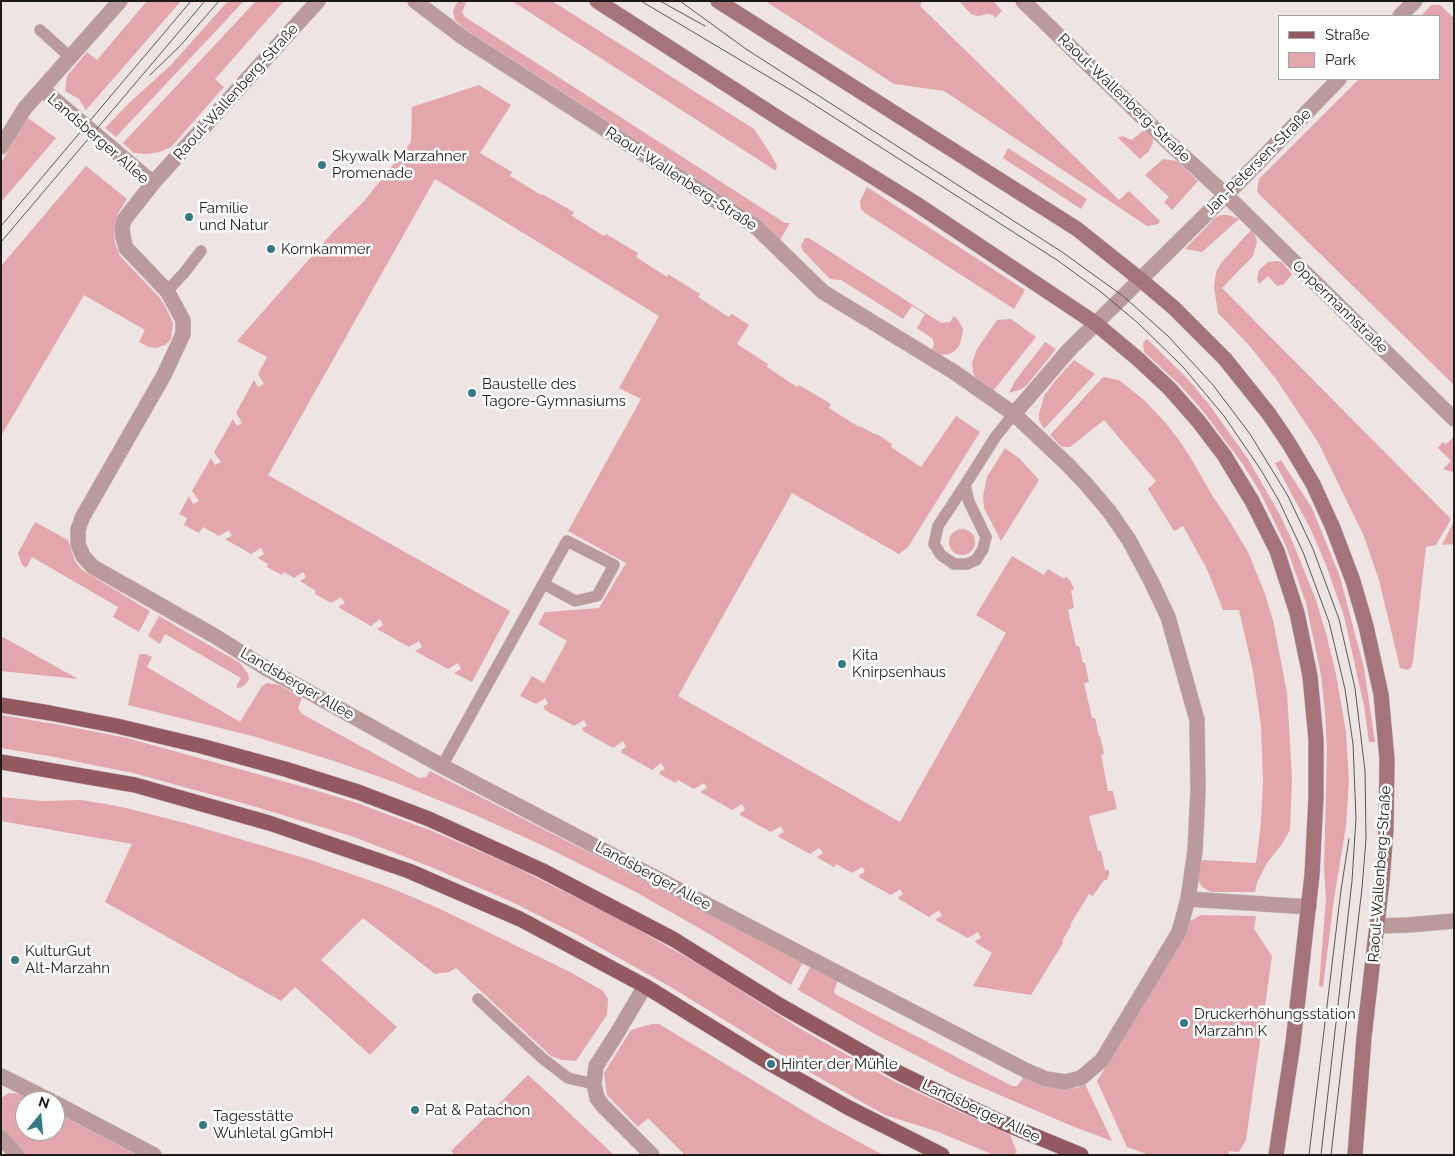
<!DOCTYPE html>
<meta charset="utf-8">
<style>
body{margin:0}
#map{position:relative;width:1455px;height:1156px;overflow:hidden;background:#eee4e4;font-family:Raleway,sans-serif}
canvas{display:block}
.frame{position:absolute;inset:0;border:2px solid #1d1a1a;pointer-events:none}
.legend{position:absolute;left:1278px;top:15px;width:162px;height:65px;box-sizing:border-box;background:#fff;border:1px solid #a5a3a3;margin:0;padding:6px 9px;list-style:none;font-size:15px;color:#1d1a1a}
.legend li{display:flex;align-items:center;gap:10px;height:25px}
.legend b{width:25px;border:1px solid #a5a3a3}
.north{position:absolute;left:15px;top:1091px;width:50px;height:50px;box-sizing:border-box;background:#fff;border:1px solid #a5a3a3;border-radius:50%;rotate:17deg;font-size:14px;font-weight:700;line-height:20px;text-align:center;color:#1d1a1a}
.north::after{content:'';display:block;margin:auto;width:18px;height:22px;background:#337a86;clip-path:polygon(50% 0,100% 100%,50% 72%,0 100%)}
</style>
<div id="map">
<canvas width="1455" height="1156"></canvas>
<div class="frame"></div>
<ul class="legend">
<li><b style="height:6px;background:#92595f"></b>Straße</li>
<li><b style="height:14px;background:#e3a6ab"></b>Park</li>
</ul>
<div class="north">N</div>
</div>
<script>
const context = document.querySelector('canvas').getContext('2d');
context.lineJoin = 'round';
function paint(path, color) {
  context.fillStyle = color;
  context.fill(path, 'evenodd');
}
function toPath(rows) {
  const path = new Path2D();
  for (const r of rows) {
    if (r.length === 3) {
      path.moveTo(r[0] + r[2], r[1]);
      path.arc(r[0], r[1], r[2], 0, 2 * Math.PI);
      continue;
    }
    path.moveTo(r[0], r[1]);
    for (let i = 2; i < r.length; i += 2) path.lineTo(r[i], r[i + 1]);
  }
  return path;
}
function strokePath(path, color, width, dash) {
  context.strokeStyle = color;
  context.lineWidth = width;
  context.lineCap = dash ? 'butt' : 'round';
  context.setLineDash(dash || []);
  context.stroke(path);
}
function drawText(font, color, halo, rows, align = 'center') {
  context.font = font + ' Raleway,sans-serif';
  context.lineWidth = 5;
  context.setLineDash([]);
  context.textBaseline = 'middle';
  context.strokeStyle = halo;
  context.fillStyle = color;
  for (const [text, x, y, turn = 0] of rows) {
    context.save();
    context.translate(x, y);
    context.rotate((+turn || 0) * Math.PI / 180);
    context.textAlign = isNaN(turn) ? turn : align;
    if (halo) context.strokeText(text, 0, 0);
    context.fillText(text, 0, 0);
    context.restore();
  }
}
paint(toPath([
 [147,1,181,1,86,110,79,99,65,91,67,76,87,52,97,60],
 [228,1,244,1,116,137,105,128,130,102,170,66],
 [256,1,284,1,215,79,224,87,171,147,160,152,147,154,134,153,123,143],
 [458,1,466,3,462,12,465,17,785,223,790,223,780,240,754,216,465,29,455,20,453,11],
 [512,1,552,1,754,129,770,153,777,166,776,171],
 [765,1,922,1,920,6,1119,200,1129,191,1160,221,1158,224,1147,226,944,91,894,84],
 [959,1,993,1,1002,11,995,18,993,15,987,14,978,16,971,14],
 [1431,5,1440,5,1454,18,1454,385,1257,192,1259,179,1359,79,1439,79,1439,16,1421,16],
 [479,85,511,105,480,153,512,172,510,176,541,195,542,194,574,212,572,216,604,236,606,234,638,253,636,257,667,277,668,274,700,294,698,297,729,317,732,314,749,325,737,344,768,364,767,367,797,387,799,385,831,404,829,408,859,427,860,426,876,435,877,434,892,444,891,447,921,467,956,416,980,432,908,547,899,554,792,493,678,696,900,822,1006,633,976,615,1012,556,1044,575,1048,569,1064,579,1066,576,1071,582,1074,589,1071,590,1074,608,1068,610,1076,646,1079,646,1083,663,1085,663,1089,682,1084,683,1092,718,1095,718,1099,736,1100,736,1104,754,1101,755,1108,791,1113,791,1117,809,1089,816,1098,851,1101,851,1105,870,1109,870,1109,874,1107,880,1104,880,1093,896,1089,894,1070,925,1071,926,1062,941,1063,943,1031,995,973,986,992,953,976,943,975,941,981,938,978,932,968,938,937,921,936,919,942,916,939,910,929,917,899,899,898,897,903,894,900,889,891,895,860,878,859,875,865,872,862,867,852,873,836,864,834,867,818,858,817,857,823,853,819,848,810,854,779,837,778,835,784,832,781,826,771,832,740,815,740,813,745,810,742,804,732,810,702,793,701,791,707,788,704,783,694,789,678,780,676,783,661,775,659,772,665,769,661,763,652,770,622,753,621,750,626,747,623,741,613,748,583,731,582,728,587,726,584,720,574,726,545,710,543,706,548,704,545,698,536,704,520,696,532,676,544,683,567,641,538,624,545,612,599,608,626,563,568,531,641,399,619,388,659,316,435,179,268,475,510,611,472,682,454,673,461,669,458,663,448,669,415,651,422,647,419,641,409,647,377,629,383,625,380,619,371,626,338,607,345,603,341,597,331,603,315,594,316,591,300,581,306,577,303,572,294,578,284,572,282,575,267,567,268,564,258,558,264,554,261,548,251,554,225,539,232,536,229,530,219,536,203,527,199,533,184,525,187,518,179,514,189,496,193,504,199,501,192,491,211,458,215,465,221,462,214,452,233,419,237,426,242,423,236,413,254,380,258,387,264,384,258,374,267,357,237,341,334,231,365,200,411,142,412,107],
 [28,118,56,138,1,202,1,163],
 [1143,131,1147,132,1153,138,1153,142,1149,151,1140,159,1118,138,1122,136,1132,140],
 [1008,148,1087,199,1081,209,1003,158],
 [1163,159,1177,161,1198,181,1172,210,1164,202,1169,197,1145,175],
 [86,166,127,199,117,215,114,229,115,243,120,256,160,298,167,310,173,323,171,339,165,345,156,348,149,347,139,342,145,330,84,295,1,436,1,266],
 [867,187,1025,290,1014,309,865,213,861,209,860,201],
 [1220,215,1228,215,1239,219,1202,252,1185,249,1215,218],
 [1251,230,1255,235,1257,242,1253,256,1222,288,1451,519,1436,545,1426,547,1413,661,1411,668,1407,670,1400,668,1379,580,1363,534,1318,442,1276,379,1248,344,1218,313,1214,287,1216,272,1221,263],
 [805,238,809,238,941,323,950,322,954,316,959,321,963,329,962,337,959,346,955,351,949,354,942,355,931,351,934,345,933,339,917,328,925,314,912,306,903,319,841,280,830,279,803,251,801,245],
 [1276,261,1282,262,1292,274,1284,284,1277,286,1268,276,1259,284,1257,279,1259,270,1268,262],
 [1011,319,1036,337,993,391,976,380,973,372,972,363,977,349,997,320],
 [1147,339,1186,377,1208,403,1248,459,1280,515,1293,543,1316,600,1327,637,1336,674,1346,732,1349,781,1346,826,1334,899,1323,987,1319,986,1326,898,1324,869,1327,750,1325,712,1321,675,1306,603,1286,546,1260,492,1242,463,1202,410,1180,385,1144,352,1143,343],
 [1045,342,1056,349,1027,385,1022,389,1009,393,1015,381],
 [1074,360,1095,374,1044,429,1039,420,1039,414,1044,396,1055,381],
 [1103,377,1119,380,1144,400,1164,421,1179,440,1192,460,1213,497,1227,517,1248,552,1265,594,1273,620,1287,693,1292,777,1290,830,1282,844,1267,863,1257,883,1255,892,1211,892,1202,887,1198,879,1199,863,1204,860,1256,863,1261,823,1263,782,1261,726,1253,671,1239,610,1223,610,1207,569,1183,526,1174,531,1148,489,1156,481,1104,420,1070,447,1062,447,1050,435],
 [1453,438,1454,472,1453,472,1443,469,1451,461,1438,448,1443,442,1446,444],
 [1005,448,1020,459,1039,480,1001,541,984,508,983,496,987,477],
 [1281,460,1312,508,1340,577,1364,668,1375,742,1369,742,1364,706,1344,616,1326,565,1311,530,1275,463],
 [1454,521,1454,544,1442,545],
 [35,522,68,540,75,561,82,570,150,611,139,632,113,617,118,607,32,557,26,568,22,565,18,553],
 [962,542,13],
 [159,616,240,663,248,674,249,679,245,685,239,688,236,687,241,678,165,634,160,644,148,636],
 [1,636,78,679,1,671],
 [141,654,146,654,152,657,147,667,240,722,262,686,267,683,279,685,302,698,298,708,302,714,419,778,426,777,430,771,803,962,791,985,711,935,634,891,546,847,473,814,394,782,334,761,256,737,128,705,139,655],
 [1,715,66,726,127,738,311,789,357,803,432,831,511,865,619,919,704,967,799,1028,895,1082,1010,1135,1017,1152,1012,1155,994,1155,936,1131,885,1115,804,1069,669,986,576,934,510,901,431,867,354,837,253,806,133,773,49,756,1,748],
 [1,797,42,801,82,800,122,807,185,823,308,859,391,888,438,908,490,933,572,973,603,991,608,999,607,1015,576,1061,562,1060,551,1056,456,968,449,972,435,974,363,918,321,960,397,1027,370,1055,295,987,281,1001,105,902,132,844,1,821],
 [1201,915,1256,916,1254,929,1272,956,1246,1140,1239,1152,1229,1151,1228,1155,1149,1155,1127,1147,1097,1081,1165,969,1190,921],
 [810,967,838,980,834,991,835,994,1012,1086,1017,1086,1024,1077,1066,1089,1077,1088,1085,1084,1112,1141,1072,1126,960,1078,873,1033,798,990],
 [652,1024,659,1024,822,1122,883,1155,685,1155,648,1118,638,1127,607,1095,604,1073,631,1030],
 [528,1075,549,1094,614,1155,455,1155,451,1151],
 [9,1093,22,1094,35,1101,25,1101,25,1131,55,1131,55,1112,137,1155,26,1155,1,1127,1,1098]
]), '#e3a6ab');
const service = toPath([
 [40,30,70,57],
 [167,291,184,273,201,251],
 [965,485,938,526,934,544,941,555,954,564,967,564,976,560,983,549,986,537,969,502,965,485,996,436,1014,414],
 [442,766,567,541,614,565,597,596,575,601,544,584],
 [478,999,542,1058,568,1078,594,1084]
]);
const minor = toPath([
 [318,1,153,183,124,220,122,228,123,237,126,248,167,291,183,320,183,334,164,375,82,518,78,530,78,544,83,556,93,567,213,635,264,667,442,766,809,958,1027,1071,1046,1079,1065,1082,1081,1078,1102,1060,1179,932,1188,899,1195,851,1198,791,1197,720,1168,617,1151,581,1129,540,1109,511,1086,484,1067,464,1014,414,954,372,823,292,755,226,461,36,415,1],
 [1023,1,1167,141,1226,195,1454,419],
 [1400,16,1415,1],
 [42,89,153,183],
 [1,147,25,108,120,1],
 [1014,414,1069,350,1248,173,1339,79],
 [1188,899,1309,907],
 [1378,926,1409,925,1454,921],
 [645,986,616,1035,596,1066,594,1084,597,1098,603,1106,652,1155],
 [1,1076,51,1101],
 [55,1103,154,1155],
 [1,1137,17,1155]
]);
const secondary = toPath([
 [597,1,783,121,915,203,1095,323,1138,359,1170,389,1199,422,1224,455,1252,501,1277,551,1297,613,1310,676,1316,740,1316,797,1312,875,1293,1043,1276,1155],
 [718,1,1077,229,1141,280,1174,308,1225,359,1269,414,1288,442,1313,484,1333,528,1353,581,1366,626,1381,694,1387,759,1386,830,1382,881,1364,1037,1355,1155]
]);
const primary = toPath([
 [1,705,50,713,117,726,201,746,285,769,358,792,429,819,541,870,673,939,781,1006,901,1074,1001,1122,1081,1155],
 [1,762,135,785,269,823,409,871,520,919,645,986,771,1064,849,1108,942,1155]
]);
strokePath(service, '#c8c0c0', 12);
strokePath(minor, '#c8c0c0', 16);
strokePath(secondary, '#c8c0c0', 16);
strokePath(primary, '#c8c0c0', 16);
strokePath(service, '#bb9a9c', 11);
strokePath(minor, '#bb9a9c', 15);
strokePath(secondary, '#a47478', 15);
strokePath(primary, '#92595f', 15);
strokePath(toPath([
 [641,1,799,95,1057,260,1101,292,1138,323,1183,367,1224,416,1261,470,1279,501,1303,552,1329,622,1345,689,1353,744,1356,818,1352,881,1321,1155],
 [660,1,705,26],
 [680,1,746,49,1062,252,1123,296,1168,336,1213,385,1250,434,1288,496,1313,549,1339,619,1355,688,1365,771,1366,839,1362,888,1331,1155],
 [150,75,180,46,219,1],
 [1,226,191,1],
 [1,242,205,1],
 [1309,1155,1341,890,1349,839]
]), '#5c5757', 1);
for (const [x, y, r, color] of [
 [322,165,5,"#337a86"],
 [189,217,5,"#337a86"],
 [271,249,5,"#337a86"],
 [472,393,5,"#337a86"],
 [842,664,5,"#337a86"],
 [15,960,5,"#337a86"],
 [1184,1023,5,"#337a86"],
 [771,1064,5,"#337a86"],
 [415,1110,5,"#337a86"],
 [203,1125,5,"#337a86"]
]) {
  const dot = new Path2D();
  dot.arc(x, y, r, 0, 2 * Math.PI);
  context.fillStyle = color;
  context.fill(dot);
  strokePath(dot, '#fff', 2);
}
drawText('15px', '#1d1a1a', '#fff', [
 ["Raoul-Wallenberg-Straße",236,92,-48],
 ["Raoul-Wallenberg-Straße",1124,98,44],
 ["Landsberger Allee",98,139,41],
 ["Jan-Petersen-Straße",1258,162,-45],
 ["Raoul-Wallenberg-Straße",681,179,33],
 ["Oppermannstraße",1340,307,44],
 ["Landsberger Allee",297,684,30],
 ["Raoul-Wallenberg-Straße",1380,874,-86],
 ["Landsberger Allee",653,876,28],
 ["Landsberger Allee",981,1111,25]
]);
drawText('15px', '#1d1a1a', '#fff', [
 ["Skywalk Marzahner",332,156],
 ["Promenade",332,173],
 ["Familie",199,208],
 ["und Natur",199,225],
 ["Kornkammer",281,249],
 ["Baustelle des",482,384],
 ["Tagore-Gymnasiums",482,401],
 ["Kita",852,655],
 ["Knirpsenhaus",852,672],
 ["KulturGut",25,951],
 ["Alt-Marzahn",25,968],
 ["Druckerhöhungsstation",1194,1014],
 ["Marzahn K",1194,1031],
 ["Hinter der Mühle",781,1064],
 ["Pat & Patachon",425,1110],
 ["Tagesstätte",213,1116],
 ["Wuhletal gGmbH",213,1133]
], 'left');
</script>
